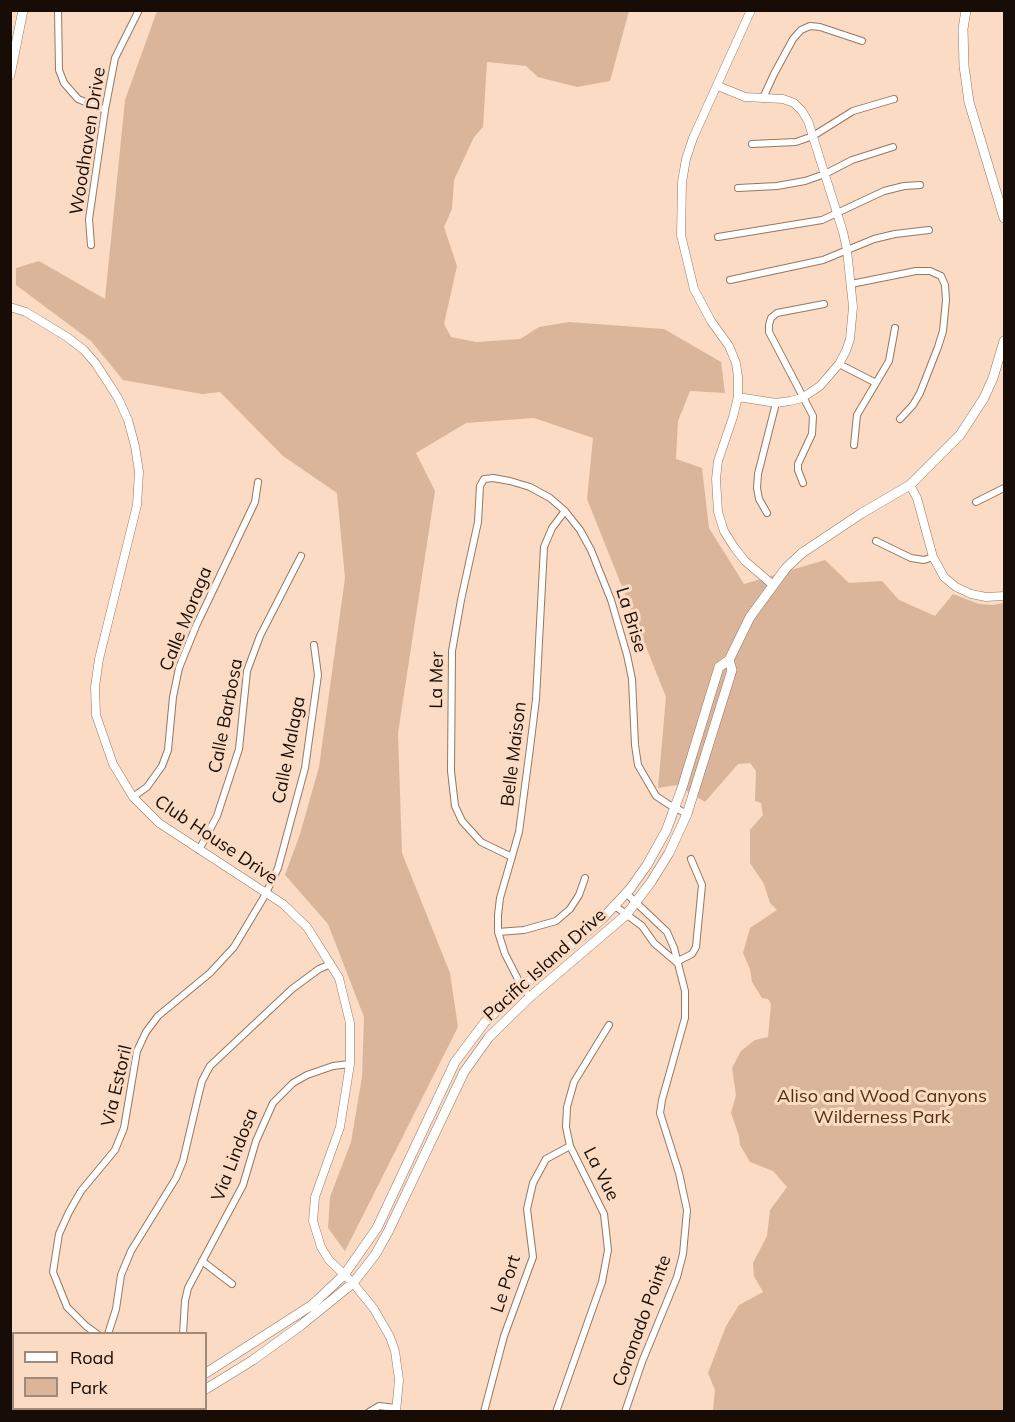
<!DOCTYPE html>
<style>
body{margin:0}
#map{position:relative;width:1015px;height:1422px;overflow:hidden;background:#fbdbc4;font-family:Mulish,sans-serif}
canvas{display:block}
.frame{position:absolute;inset:0;border:12px solid #180d06;pointer-events:none}
.legend{position:absolute;left:12px;top:1332px;width:195px;height:78px;box-sizing:border-box;background:#fbdbc4;border:2px solid #a08978;margin:0;padding:8px 10px;list-style:none;font-size:18px;color:#180d06}
.legend li{display:flex;align-items:center;gap:12px;height:30px}
.legend b{width:30px;border:2px solid #a08978}
</style>
<div id="map">
<canvas width="1015" height="1422"></canvas>
<div class="frame"></div>
<ul class="legend">
<li><b style="height:8px;background:#fff"></b>Road</li>
<li><b style="height:16px;background:#dab599"></b>Park</li>
</ul>
</div>
<script>
const context = document.querySelector('canvas').getContext('2d');
context.lineJoin = 'round';
function paint(path, color) {
  context.fillStyle = color;
  context.fill(path, 'evenodd');
}
function toPath(rows) {
  const path = new Path2D();
  for (const r of rows) {
    path.moveTo(r[0], r[1]);
    for (let i = 2; i < r.length; i += 2) path.lineTo(r[i], r[i + 1]);
  }
  return path;
}
function strokePath(path, color, width, dash) {
  context.strokeStyle = color;
  context.lineWidth = width;
  context.lineCap = dash ? 'butt' : 'round';
  context.setLineDash(dash || []);
  context.stroke(path);
}
function drawText(font, color, halo, rows, align = 'center') {
  context.font = font + ' Mulish,sans-serif';
  context.lineWidth = 6;
  context.setLineDash([]);
  context.textBaseline = 'middle';
  context.strokeStyle = halo;
  context.fillStyle = color;
  for (const [text, x, y, turn = 0] of rows) {
    context.save();
    context.translate(x, y);
    context.rotate((+turn || 0) * Math.PI / 180);
    context.textAlign = isNaN(turn) ? turn : align;
    if (halo) context.strokeText(text, 0, 0);
    context.fillText(text, 0, 0);
    context.restore();
  }
}
paint(toPath([
 [157,11,629,11,610,81,577,87,538,77,526,66,487,62,483,127,474,137,454,180,452,209,444,227,457,266,444,324,451,337,476,342,520,339,539,327,569,322,664,329,721,362,725,393,690,391,678,421,676,459,702,468,709,528,744,584,825,560,849,583,882,581,899,600,935,616,953,594,979,604,993,605,1004,603,1004,1411,713,1411,715,1390,708,1373,726,1326,739,1305,763,1292,754,1276,753,1263,767,1236,770,1210,787,1187,773,1171,750,1162,740,1145,739,1136,731,1113,736,1095,732,1068,741,1051,755,1040,768,1037,771,1004,768,999,762,998,752,982,750,969,743,953,750,928,777,910,770,903,764,884,750,863,750,830,763,815,761,803,755,801,756,771,750,763,738,764,705,802,677,785,658,788,666,697,587,499,593,438,534,418,466,423,416,453,435,491,398,733,402,853,450,973,458,1027,345,1251,328,1228,330,1197,351,1142,362,1077,364,1017,328,924,285,875,300,834,319,767,345,578,337,493,283,456,220,392,202,394,123,380,91,341,16,285,16,268,39,261,105,299,125,100]
]), '#dab599');
const minor = toPath([
 [58,10,59,70,64,83,78,99,105,110],
 [763,98,774,74,793,39,801,30,810,26,820,27,862,41],
 [752,144,796,142,813,136,853,111,894,99],
 [738,188,777,186,805,181,825,174,852,160,893,147],
 [718,237,822,220,884,191,904,186,920,185],
 [91,245,89,219,105,110,115,58,139,10],
 [730,280,823,260,874,239,895,234,929,230],
 [851,284,916,271,930,271,941,276,945,285,946,300,943,331,938,347,920,393,913,405,900,419],
 [839,364,876,383],
 [854,445,857,415,889,361,895,328],
 [803,483,798,470,798,464,812,434,813,416,769,332,769,325,771,318,777,313,824,304],
 [976,502,1004,488],
 [767,513,759,499,757,488,758,474,776,403],
 [876,541,911,558,924,560,933,557],
 [133,797,147,787,162,766,168,750,173,697,179,668,196,626,255,502,258,482],
 [199,850,217,816,239,749,247,671,260,636,301,556],
 [512,857,481,842,462,821,455,806,451,771,452,651,461,600,478,522,480,486,484,479,493,478,510,481,530,487,550,498,565,511,580,530,591,550,611,600,627,655,632,679,635,745,638,765,656,796,668,804,687,814],
 [615,906,642,926,654,943,675,961],
 [498,932,524,930,556,921,570,909,579,895,585,878],
 [676,962,692,954,696,947,702,885,691,859],
 [530,997,522,987,505,954,498,932,498,915,500,898,519,832,530,748,536,699,544,547,552,528,565,511],
 [202,1261,232,1284],
 [97,1334,86,1326,67,1307,53,1272,59,1234,69,1212,81,1191,115,1150,124,1128,137,1051,146,1032,158,1016,210,973,234,947,264,897,278,868,305,768,318,675,314,645],
 [108,1334,116,1309,121,1275,131,1251,176,1178,183,1161,198,1097,202,1081,210,1066,292,989,319,969,331,964],
 [183,1334,185,1301,188,1288,243,1185,256,1141,273,1103,293,1083,307,1075,333,1066,350,1064],
 [189,1408,190,1412],
 [369,1412,379,1406,396,1408],
 [484,1412,504,1336,533,1257,527,1209,533,1183,546,1159,570,1146],
 [556,1412,602,1282,608,1250,604,1214,570,1146,566,1127,567,1107,574,1082,609,1025],
 [625,1412,642,1362,677,1277,683,1254,687,1210,679,1173,660,1113,662,1100,685,1018,685,991,674,948,667,932,626,893]
]);
const tertiary = toPath([
 [751,10,693,138,686,159,682,182,681,235,694,289,711,321,729,346,736,363,738,377,738,397,733,417,718,461,716,479,718,512,724,531,734,547,745,561,773,585],
 [718,86,745,97,783,99,794,103,802,111,808,121,843,232,847,250,853,307,850,339,846,351,839,364,820,386,802,398,790,401,776,403,738,397],
 [10,307,26,312,67,337,84,350,96,364,118,398,128,420,135,446,139,472,137,505,99,659,95,687,96,715,113,764,133,797,159,823,283,904,307,927,339,978,350,1023,350,1064,340,1127,315,1197,313,1221,321,1247,329,1260,353,1283,374,1309,390,1337,395,1351,399,1380,396,1412],
 [910,485,917,498,933,557,944,577,956,587,971,594,986,597,1004,596]
]);
const secondary = toPath([
 [966,10,963,29,964,66,969,102,1004,218],
 [206,1373,312,1305,344,1275,377,1228,455,1062,485,1022,522,987,602,919,630,889,647,865,666,831,682,788,719,667,729,660,750,617,786,568,802,553,862,513,910,485,960,435,984,398,993,378,1004,341],
 [206,1389,253,1360,300,1326,353,1283,375,1255,388,1232,464,1072,489,1037,530,997,626,915,651,882,669,853,687,814,732,670,729,660],
 [149,1412,154,1408],
 [171,1412,176,1408]
]);
const primary = toPath([
 [10,75,23,10]
]);
strokePath(minor, '#947863', 8);
strokePath(tertiary, '#947863', 9);
strokePath(secondary, '#947863', 10);
strokePath(primary, '#947863', 10);
strokePath(minor, '#fff', 6);
strokePath(tertiary, '#fff', 8);
strokePath(secondary, '#fff', 9);
strokePath(primary, '#fff', 9);
drawText('18px', '#180d06', '#fbdbc4', [
 ["Woodhaven Drive",88,141,-81],
 ["Calle Moraga",186,619,-68],
 ["La Brise",631,620,73],
 ["La Mer",437,680,-89],
 ["Calle Barbosa",226,716,-79],
 ["Calle Malaga",289,750,-79],
 ["Belle Maison",514,754,-83],
 ["Club House Drive",216,840,34],
 ["Pacific Island Drive",545,965,-42],
 ["Via Estoril",117,1086,-77],
 ["Via Lindosa",235,1155,-69],
 ["La Vue",601,1174,63],
 ["Le Port",506,1284,-72],
 ["Coronado Pointe",642,1321,-70]
]);
drawText('18px', '#532e0b', '#fbdbc4', [
 ["Aliso and Wood Canyons",882,1097],
 ["Wilderness Park",882,1118]
]);
</script>
